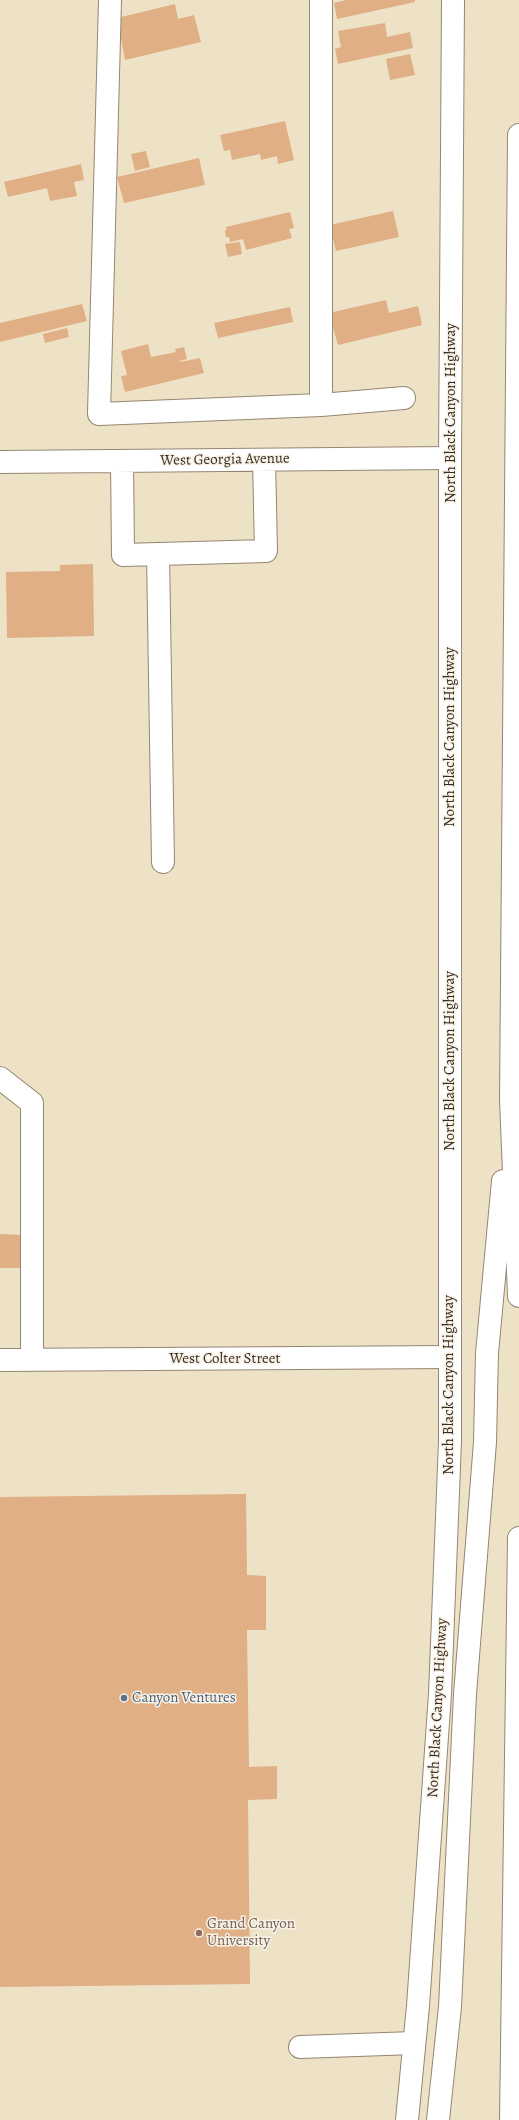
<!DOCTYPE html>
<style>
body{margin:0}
canvas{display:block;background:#ede2c5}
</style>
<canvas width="519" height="2120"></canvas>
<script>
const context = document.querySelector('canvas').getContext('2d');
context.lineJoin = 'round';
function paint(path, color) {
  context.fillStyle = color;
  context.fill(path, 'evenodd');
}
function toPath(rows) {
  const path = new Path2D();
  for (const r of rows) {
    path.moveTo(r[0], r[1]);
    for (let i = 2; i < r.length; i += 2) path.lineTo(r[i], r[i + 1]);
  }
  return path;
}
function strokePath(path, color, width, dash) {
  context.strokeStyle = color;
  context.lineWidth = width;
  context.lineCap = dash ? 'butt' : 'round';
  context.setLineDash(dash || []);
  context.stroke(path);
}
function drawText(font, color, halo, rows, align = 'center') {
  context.font = font + ' Alegreya,serif';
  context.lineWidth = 3;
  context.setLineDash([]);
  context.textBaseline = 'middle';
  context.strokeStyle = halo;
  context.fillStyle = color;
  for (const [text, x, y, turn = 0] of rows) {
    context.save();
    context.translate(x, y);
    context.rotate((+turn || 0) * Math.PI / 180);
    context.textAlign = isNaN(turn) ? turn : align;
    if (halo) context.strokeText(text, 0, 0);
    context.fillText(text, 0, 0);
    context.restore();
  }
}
paint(toPath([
 [346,0,415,0,415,2,337,19,334,3],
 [175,4,178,19,194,15,201,42,125,60,117,18],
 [385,23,387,37,410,32,413,48,338,64,335,49,341,47,338,31],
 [410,54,415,75,390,80,386,59],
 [285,121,294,160,278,164,277,156,261,160,260,154,232,160,230,150,224,151,220,135],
 [146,151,150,167,135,171,131,154],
 [199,158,205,185,124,203,117,177],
 [81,164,84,180,74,182,77,196,50,201,47,188,8,197,4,182],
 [393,211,399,237,336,251,330,225],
 [290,212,294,228,289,229,292,238,246,250,243,239,230,242,229,237,226,237,225,230,227,230,226,227],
 [240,242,242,254,228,257,225,244],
 [386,300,389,313,418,306,422,325,338,345,329,313],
 [82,304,87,321,0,342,0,323],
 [290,307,293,322,218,338,214,323],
 [67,328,69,337,45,343,43,334],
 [148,344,151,357,176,352,175,349,184,347,187,359,180,361,180,362,200,358,204,373,125,392,121,376,127,375,121,351],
 [93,564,94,636,7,638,6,572,60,571,60,565],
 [0,1234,21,1235,21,1268,0,1268],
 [246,1494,247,1575,266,1576,266,1630,247,1630,249,1767,277,1766,277,1799,248,1800,250,1984,0,1987,0,1497]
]), '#e0af85');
const minor = toPath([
 [110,0,99,414,321,405,404,398],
 [321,0,321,405],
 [122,461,123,555,266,551,264,460],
 [0,462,450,458],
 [158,554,163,862],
 [0,1078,32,1103,32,1360],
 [0,1360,450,1357],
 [300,2047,414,2043]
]);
const major = toPath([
 [407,2120,418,2006,440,1694,450,1441,450,458,453,0]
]);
const highway = toPath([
 [519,135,511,1099,519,1296],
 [438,2120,450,2007,465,1694,485,1442,487,1353,503,1181],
 [511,2120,519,1538]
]);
strokePath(minor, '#948672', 24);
strokePath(major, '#948672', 24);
strokePath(highway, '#948672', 24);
strokePath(minor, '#fff', 22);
strokePath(major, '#fff', 22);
strokePath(highway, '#fff', 22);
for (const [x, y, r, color] of [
 [124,1698,4,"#5c6f8a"],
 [199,1933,4,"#8d6e63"]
]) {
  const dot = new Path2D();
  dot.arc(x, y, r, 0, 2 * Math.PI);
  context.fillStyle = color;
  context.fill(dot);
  strokePath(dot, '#f7f3e8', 1.5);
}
drawText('15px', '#3b2a1e', '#f7f3e8', [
 ["North Black Canyon Highway",451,413,-90],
 ["West Georgia Avenue",225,460,-1],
 ["North Black Canyon Highway",450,737,-90],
 ["North Black Canyon Highway",450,1061,-90],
 ["West Colter Street",225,1359],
 ["North Black Canyon Highway",449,1385,-90],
 ["North Black Canyon Highway",438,1708,-87]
]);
drawText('15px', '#4e5e75', '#f7f3e8', [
 ["Canyon Ventures",132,1698]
], 'left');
drawText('15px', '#785e54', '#f7f3e8', [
 ["Grand Canyon",207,1924],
 ["University",207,1941]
], 'left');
</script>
